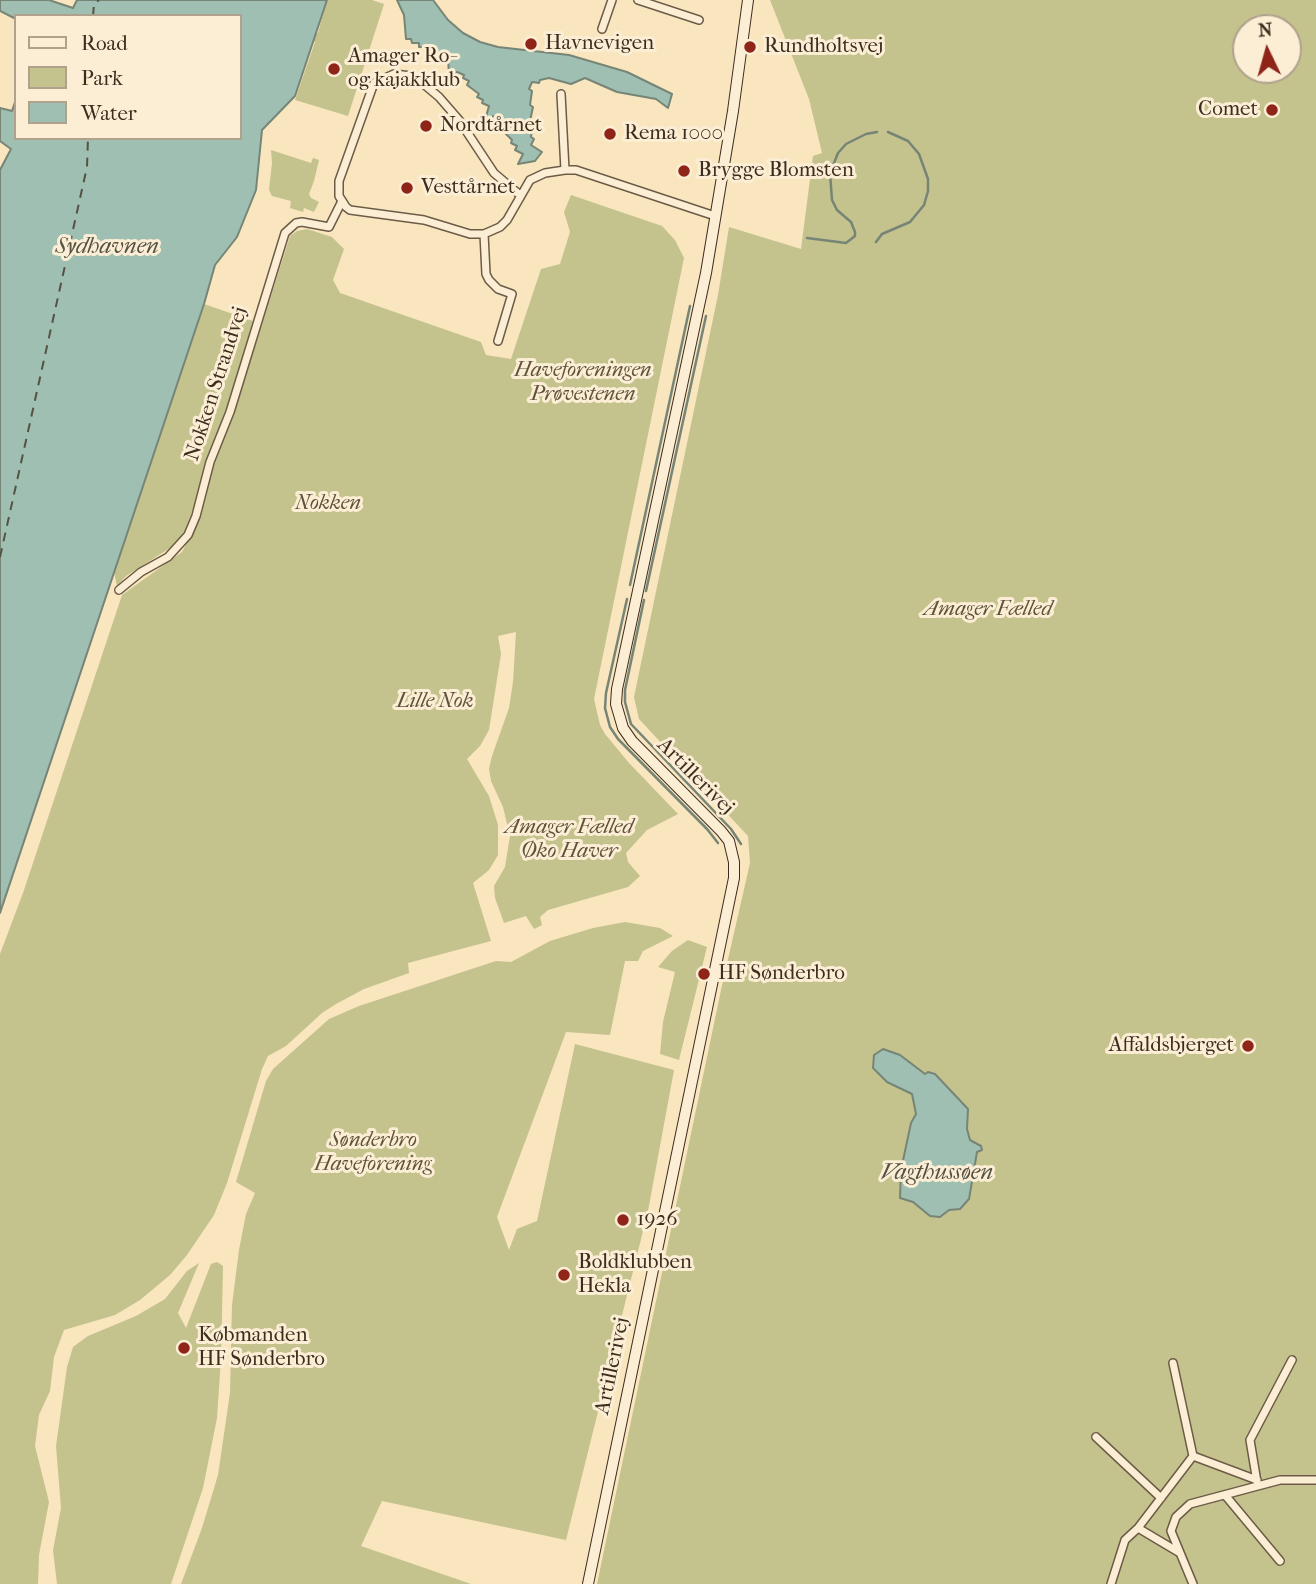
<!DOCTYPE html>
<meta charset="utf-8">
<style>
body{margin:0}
#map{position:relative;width:1316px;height:1584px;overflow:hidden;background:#f9e5be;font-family:"IM FELL French Canon",serif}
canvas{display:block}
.legend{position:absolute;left:14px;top:14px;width:228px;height:126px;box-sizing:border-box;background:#fbeed5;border:2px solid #afa18c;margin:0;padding:9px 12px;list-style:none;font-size:21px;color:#3d2d1f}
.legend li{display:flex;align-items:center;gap:14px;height:35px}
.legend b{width:35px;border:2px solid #afa18c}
.north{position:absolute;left:1232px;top:14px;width:70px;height:70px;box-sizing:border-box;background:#fbeed5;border:2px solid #afa18c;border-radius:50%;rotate:355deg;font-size:19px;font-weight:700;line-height:28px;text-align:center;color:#3d2d1f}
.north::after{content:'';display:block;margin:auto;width:24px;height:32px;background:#8f2418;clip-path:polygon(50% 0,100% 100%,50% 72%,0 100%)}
</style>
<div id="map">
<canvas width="1316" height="1584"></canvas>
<ul class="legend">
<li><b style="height:9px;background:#fbeed5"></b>Road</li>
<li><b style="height:19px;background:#c4c28d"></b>Park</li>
<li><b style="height:19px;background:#9ebfb1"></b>Water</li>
</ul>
<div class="north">N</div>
</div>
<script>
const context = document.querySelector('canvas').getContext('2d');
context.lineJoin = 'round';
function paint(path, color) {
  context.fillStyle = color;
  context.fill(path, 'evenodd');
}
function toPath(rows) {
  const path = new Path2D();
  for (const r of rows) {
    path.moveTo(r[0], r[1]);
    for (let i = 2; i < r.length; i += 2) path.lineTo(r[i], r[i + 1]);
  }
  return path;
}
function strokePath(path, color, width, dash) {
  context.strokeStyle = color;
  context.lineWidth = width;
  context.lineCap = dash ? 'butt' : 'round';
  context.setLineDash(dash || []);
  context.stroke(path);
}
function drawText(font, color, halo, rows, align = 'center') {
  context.font = font + ' "IM FELL French Canon",serif';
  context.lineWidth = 6;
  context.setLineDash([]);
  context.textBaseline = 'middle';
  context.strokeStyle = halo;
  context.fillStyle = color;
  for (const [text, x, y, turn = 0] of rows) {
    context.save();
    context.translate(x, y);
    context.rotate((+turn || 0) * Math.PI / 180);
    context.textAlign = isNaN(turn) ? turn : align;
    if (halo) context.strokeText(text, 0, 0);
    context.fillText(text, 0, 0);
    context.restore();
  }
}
paint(toPath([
 [327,0,372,0,384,4,348,116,295,100,315,42,312,40,315,32,318,33],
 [770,0,1316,0,1316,1584,597,1584,721,990,750,863,748,836,639,719,634,697,718,295,729,227,801,249,813,156,822,153,809,99],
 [1246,28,1288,28,1288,70,1246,70],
 [271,150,311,163,313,158,319,160,314,181,309,194,311,198,319,202,314,212,304,208,303,212,290,208,291,201,272,196,269,190,272,163],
 [571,195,662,226,675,240,684,258,594,699,600,725,605,734,629,763,678,814,647,830,626,853,628,862,640,876,628,887,548,910,540,917,542,925,534,929,526,916,504,923,495,898,494,886,505,867,510,836,503,807,491,781,489,769,492,756,509,708,513,682,516,632,498,636,501,654,489,730,480,746,467,759,489,796,498,825,498,855,489,870,473,883,491,941,408,963,409,973,364,989,336,1004,322,1013,286,1046,268,1056,262,1069,227,1183,214,1215,187,1255,170,1275,140,1300,115,1315,64,1330,54,1357,50,1391,39,1415,35,1446,49,1502,39,1555,38,1584,0,1584,0,954,23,893,122,595,182,552,195,527,212,468,234,412,290,236,297,231,307,229,332,237,344,249,333,280,340,293,481,342,486,355,511,359,541,269,560,264,570,232,564,212],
 [204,304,253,321,220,429,204,466,194,507,183,534,170,548,126,576,117,586,114,572],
 [625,922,660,928,673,936,643,951,638,961,625,961,610,1035,566,1032,497,1217,509,1250,517,1229,537,1221,575,1044,674,1070,648,1211,566,1540,382,1501,361,1546,471,1584,181,1584,202,1528,218,1475,230,1393,232,1305,239,1250,246,1214,255,1193,236,1182,266,1081,273,1069,329,1019,359,1006,496,961,511,962,550,941,593,928],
 [688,940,707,947,679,1060,660,1054,663,1022,675,972,658,967,672,951],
 [217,1262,223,1266,221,1358,217,1418,203,1488,171,1584,57,1584,53,1550,61,1508,56,1446,67,1367,73,1347,88,1336,136,1316,165,1299,187,1271,199,1263,178,1313,186,1328,211,1264]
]), '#c4c28d');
const water = toPath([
 [0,0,49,0,73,8,77,0,327,0,295,96,262,130,256,190,237,237,215,265,204,304,0,913,0,170,11,149,0,141,0,108,12,111,16,99,16,138,240,138,240,16,16,16,16,19,0,11,0,0],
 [397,0,433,0,448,20,463,33,480,42,498,47,569,55,627,72,672,94,668,108,656,99,617,92,585,78,571,84,549,78,540,80,539,83,532,82,529,89,532,91,530,105,533,107,530,121,533,123,531,137,534,139,531,145,542,152,535,161,518,164,523,154,515,150,517,146,511,143,512,140,502,130,504,127,498,123,500,120,493,116,488,122,485,120,489,106,482,103,483,100,477,97,479,94,467,85,469,81,463,78,464,75,457,72,453,78,449,76,448,58,440,57,440,54,433,53,433,50,426,50,426,47,419,47,419,43,412,43,411,39,406,39,404,15,397,0],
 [883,1049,900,1055,925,1074,928,1072,935,1074,968,1109,967,1129,970,1140,981,1146,982,1150,977,1152,969,1199,960,1209,949,1210,940,1217,930,1216,913,1202,900,1198,901,1170,911,1123,916,1114,912,1094,887,1082,873,1068,874,1055,883,1049]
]);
paint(water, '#9ebfb1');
strokePath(water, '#778577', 2);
strokePath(toPath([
 [807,238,846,243,855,236,855,232,851,222,837,210,832,200,830,173,838,153,846,144,866,134,877,132],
 [876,242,882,234,910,222,924,205,928,191,928,179,919,154,908,141,888,132],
 [630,585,690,306],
 [646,591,706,316],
 [627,599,606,693,605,708,610,727,618,739,707,829,718,843],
 [644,600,625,690,625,702,631,724,731,829,741,844]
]), '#778577', 2.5);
strokePath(toPath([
 [93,16,94,4,99,0],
 [0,557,87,167,88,138]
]), '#555244', 2, [9, 7]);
const street = toPath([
 [638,0,699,20],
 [602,29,612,0],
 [561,94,565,170],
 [520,195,494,173,459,120,439,97,420,81,411,76,394,74,374,83,339,181,339,196,346,207,350,210,424,220,470,234,484,234,500,227,507,220,530,180,545,173,565,170,576,170,715,216],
 [484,234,486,274,489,280,498,289,512,294,498,341],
 [119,590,141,572,168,557,188,535,196,516,210,462,230,412,285,233,296,223,302,222,329,227,342,201],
 [1173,1363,1193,1456,1257,1480],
 [1096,1437,1161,1498],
 [1257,1482,1250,1440,1292,1360],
 [1225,1495,1280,1561],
 [1180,1553,1138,1528,1193,1456],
 [1111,1584,1125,1540,1138,1528],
 [1193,1584,1171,1531,1176,1517,1190,1504,1280,1480,1316,1480]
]);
const secondary = toPath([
 [588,1584,734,878,734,862,729,841,721,831,632,741,623,728,616,704,617,689,706,273,733,111,748,0]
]);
strokePath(street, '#6c5b47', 10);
strokePath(secondary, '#3d2d1f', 12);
strokePath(street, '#fbeed5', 7);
strokePath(secondary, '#fbeed5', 10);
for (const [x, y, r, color] of [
 [531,44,7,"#8f2418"],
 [750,47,7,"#8f2418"],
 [334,69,7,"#8f2418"],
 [1272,110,7,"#8f2418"],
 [426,126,7,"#8f2418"],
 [610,134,7,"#8f2418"],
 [684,171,7,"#8f2418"],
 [407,188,7,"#8f2418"],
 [704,974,7,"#8f2418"],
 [1248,1046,7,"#8f2418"],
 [623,1220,7,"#8f2418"],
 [564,1275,7,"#8f2418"],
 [184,1348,7,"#8f2418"]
]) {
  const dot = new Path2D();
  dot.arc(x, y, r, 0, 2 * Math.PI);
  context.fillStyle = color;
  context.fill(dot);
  strokePath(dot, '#fbeed5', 2.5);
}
drawText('21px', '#3d2d1f', '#fbeed5', [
 ["Havnevigen",545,44],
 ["Rundholtsvej",764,47],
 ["Amager Ro-",348,57],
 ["og kajakklub",348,81],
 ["Comet",1258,110,"right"],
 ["Nordtårnet",440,126],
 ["Rema 1000",624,134],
 ["Brygge Blomsten",698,171],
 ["Vesttårnet",421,188],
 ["HF Sønderbro",718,974],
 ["Affaldsbjerget",1234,1046,"right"],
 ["1926",637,1220],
 ["Boldklubben",578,1263],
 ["Hekla",578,1287],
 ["Købmanden",198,1336],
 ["HF Sønderbro",198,1360]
], 'left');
drawText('italic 21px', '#5f523a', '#fbeed5', [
 ["Haveforeningen",583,371],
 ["Prøvestenen",583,395],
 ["Nokken",328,504],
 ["Amager Fælled",988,610],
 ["Lille Nok",435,702],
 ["Amager Fælled",569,828],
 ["Øko Haver",569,852],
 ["Sønderbro",373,1141],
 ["Haveforening",373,1165]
]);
drawText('21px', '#3d2d1f', '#fbeed5', [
 ["Nokken Strandvej",217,384,-72],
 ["Artillerivej",695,777,45],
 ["Artillerivej",613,1366,-78]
]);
drawText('italic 23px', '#555244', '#fbeed5', [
 ["Sydhavnen",107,247],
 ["Vagthussøen",937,1173]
]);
</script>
